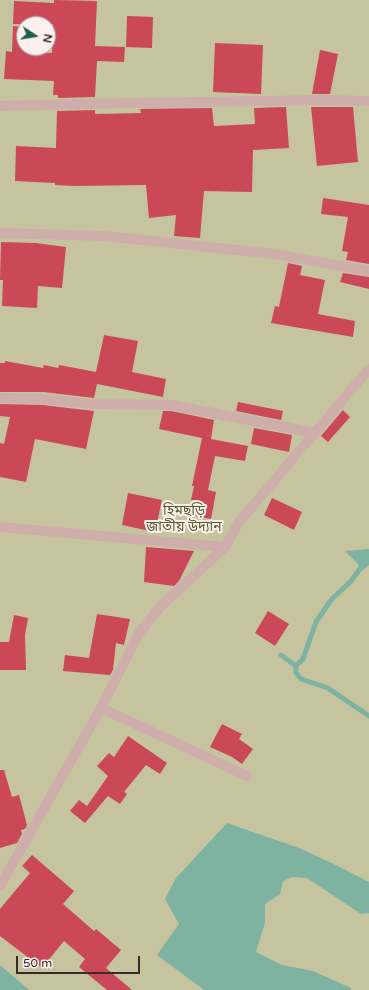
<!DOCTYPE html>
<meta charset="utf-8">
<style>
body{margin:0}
#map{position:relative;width:369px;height:990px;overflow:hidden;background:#f4e4e0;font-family:"Varela Round",sans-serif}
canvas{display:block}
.north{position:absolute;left:16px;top:16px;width:40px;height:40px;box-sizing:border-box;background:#fbf0ed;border:1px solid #aea19f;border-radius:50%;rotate:102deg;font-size:11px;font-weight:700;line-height:16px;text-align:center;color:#3b2a2b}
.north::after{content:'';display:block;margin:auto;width:14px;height:18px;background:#1e5f4c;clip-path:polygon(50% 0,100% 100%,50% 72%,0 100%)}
.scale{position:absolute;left:16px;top:956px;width:124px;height:18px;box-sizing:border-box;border:2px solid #3b2a2b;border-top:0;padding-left:5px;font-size:12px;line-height:14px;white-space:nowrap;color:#3b2a2b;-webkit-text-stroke:3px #fbf0ed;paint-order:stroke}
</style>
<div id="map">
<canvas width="369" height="990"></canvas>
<div class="north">N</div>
<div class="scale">50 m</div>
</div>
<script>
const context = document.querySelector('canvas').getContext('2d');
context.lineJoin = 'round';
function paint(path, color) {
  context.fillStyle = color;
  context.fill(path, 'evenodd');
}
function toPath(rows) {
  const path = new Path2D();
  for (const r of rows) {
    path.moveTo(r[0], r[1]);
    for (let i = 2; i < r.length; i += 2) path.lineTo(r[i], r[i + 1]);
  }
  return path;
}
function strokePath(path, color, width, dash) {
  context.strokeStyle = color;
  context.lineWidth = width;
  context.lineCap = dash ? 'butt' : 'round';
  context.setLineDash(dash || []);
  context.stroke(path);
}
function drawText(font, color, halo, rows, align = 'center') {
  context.font = font + ' "Varela Round","Noto Sans Bengali",sans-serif';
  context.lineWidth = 4;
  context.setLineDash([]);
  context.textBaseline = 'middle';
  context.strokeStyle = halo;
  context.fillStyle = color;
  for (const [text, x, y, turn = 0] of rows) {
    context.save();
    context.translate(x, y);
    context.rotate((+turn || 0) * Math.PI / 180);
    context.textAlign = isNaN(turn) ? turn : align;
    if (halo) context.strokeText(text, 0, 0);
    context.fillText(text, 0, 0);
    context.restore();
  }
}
paint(toPath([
 [0,0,369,0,369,990,0,990],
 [24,24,48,24,48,48,24,48]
]), '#c5c49f');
paint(toPath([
 [369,549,369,565,358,574,358,564,345,551],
 [227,823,299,848,336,865,369,882,369,913,361,914,307,878,293,877,283,881,280,894,265,904,265,923,256,952,282,965,313,971,351,988,351,990,204,990,157,955,179,924,165,899,176,878],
 [0,965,29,990,0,990]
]), '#7eb3a2');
strokePath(toPath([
 [361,567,352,580,331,600,316,622,303,659,296,666,296,673,301,679,328,688,369,716],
 [281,655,296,666]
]), '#7eb3a2', 5);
paint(toPath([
 [54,0,97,1,95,46,125,47,124,62,97,61,95,97,58,98,58,95,53,95,54,81,4,79,6,51,12,52,13,26,24,27,24,52,52,53,53,24,13,24,14,1,54,3],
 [127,16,153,17,152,48,126,47],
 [215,43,263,45,261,94,213,92],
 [320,50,338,54,330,94,312,94],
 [286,107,289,148,253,150,252,192,204,191,200,238,174,236,176,215,149,218,146,185,75,186,55,185,55,183,15,181,16,146,56,148,57,111,95,110,95,114,141,113,140,109,212,108,214,126,255,124,254,108],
 [311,107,353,107,358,162,317,166],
 [323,198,369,205,369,264,346,260,348,252,342,251,348,217,321,214],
 [1,242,36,243,66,247,62,288,38,286,37,308,2,306,3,280,0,280],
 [288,263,302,266,300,275,325,280,318,314,355,321,353,337,271,323,275,306,279,307],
 [343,273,369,277,369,289,340,282],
 [104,335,138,341,132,372,166,379,163,397,97,384,94,398,43,392,0,392,0,363,5,363,5,361,43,368,44,365,58,368,59,365,96,372],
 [238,402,283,411,281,420,236,411],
 [0,404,43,405,94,411,86,449,35,439,26,482,0,477,0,443,4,444,10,417,0,416],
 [343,410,350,417,328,442,321,436],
 [163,411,171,411,214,420,211,439,248,446,245,461,215,456,208,490,216,492,211,519,191,515,194,500,191,500,194,486,192,486,202,438,159,429],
 [254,428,292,435,289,452,251,444],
 [128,493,162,500,155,532,122,525],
 [272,498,302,512,294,530,264,515],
 [146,547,194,551,179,581,174,586,144,582],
 [268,611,289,624,275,646,255,633],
 [97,614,130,619,124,645,116,643,113,670,110,675,63,671,65,655,89,658],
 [14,615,28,618,25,635,26,670,0,670,0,642,9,642],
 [222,724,242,734,239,739,253,749,242,764,232,757,210,747],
 [128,736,167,763,160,774,146,765,124,792,127,794,120,804,108,796,85,823,70,811,79,800,87,806,108,776,97,766,109,753,114,757],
 [0,770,4,770,12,797,19,795,27,825,25,829,21,830,22,834,17,843,0,848],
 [32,855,74,891,63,904,94,931,96,929,121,950,106,968,132,990,107,990,79,967,85,959,64,941,42,968,0,936,0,909,30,873,22,866]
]), '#cb4858');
strokePath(toPath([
 [0,106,78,104,321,100,369,101],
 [0,233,104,236,275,254,369,271],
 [0,398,43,399,91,404,172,405,315,433],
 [0,527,225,547],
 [101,708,247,776],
 [0,886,101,708,139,633,160,607,225,547,239,522,369,369]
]), '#ceaeab', 10);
drawText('14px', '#5a5b2d', '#fbf0ed', [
 ["হিমছড়ি",184,511],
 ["জাতীয় উদ্যান",184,527]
]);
</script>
